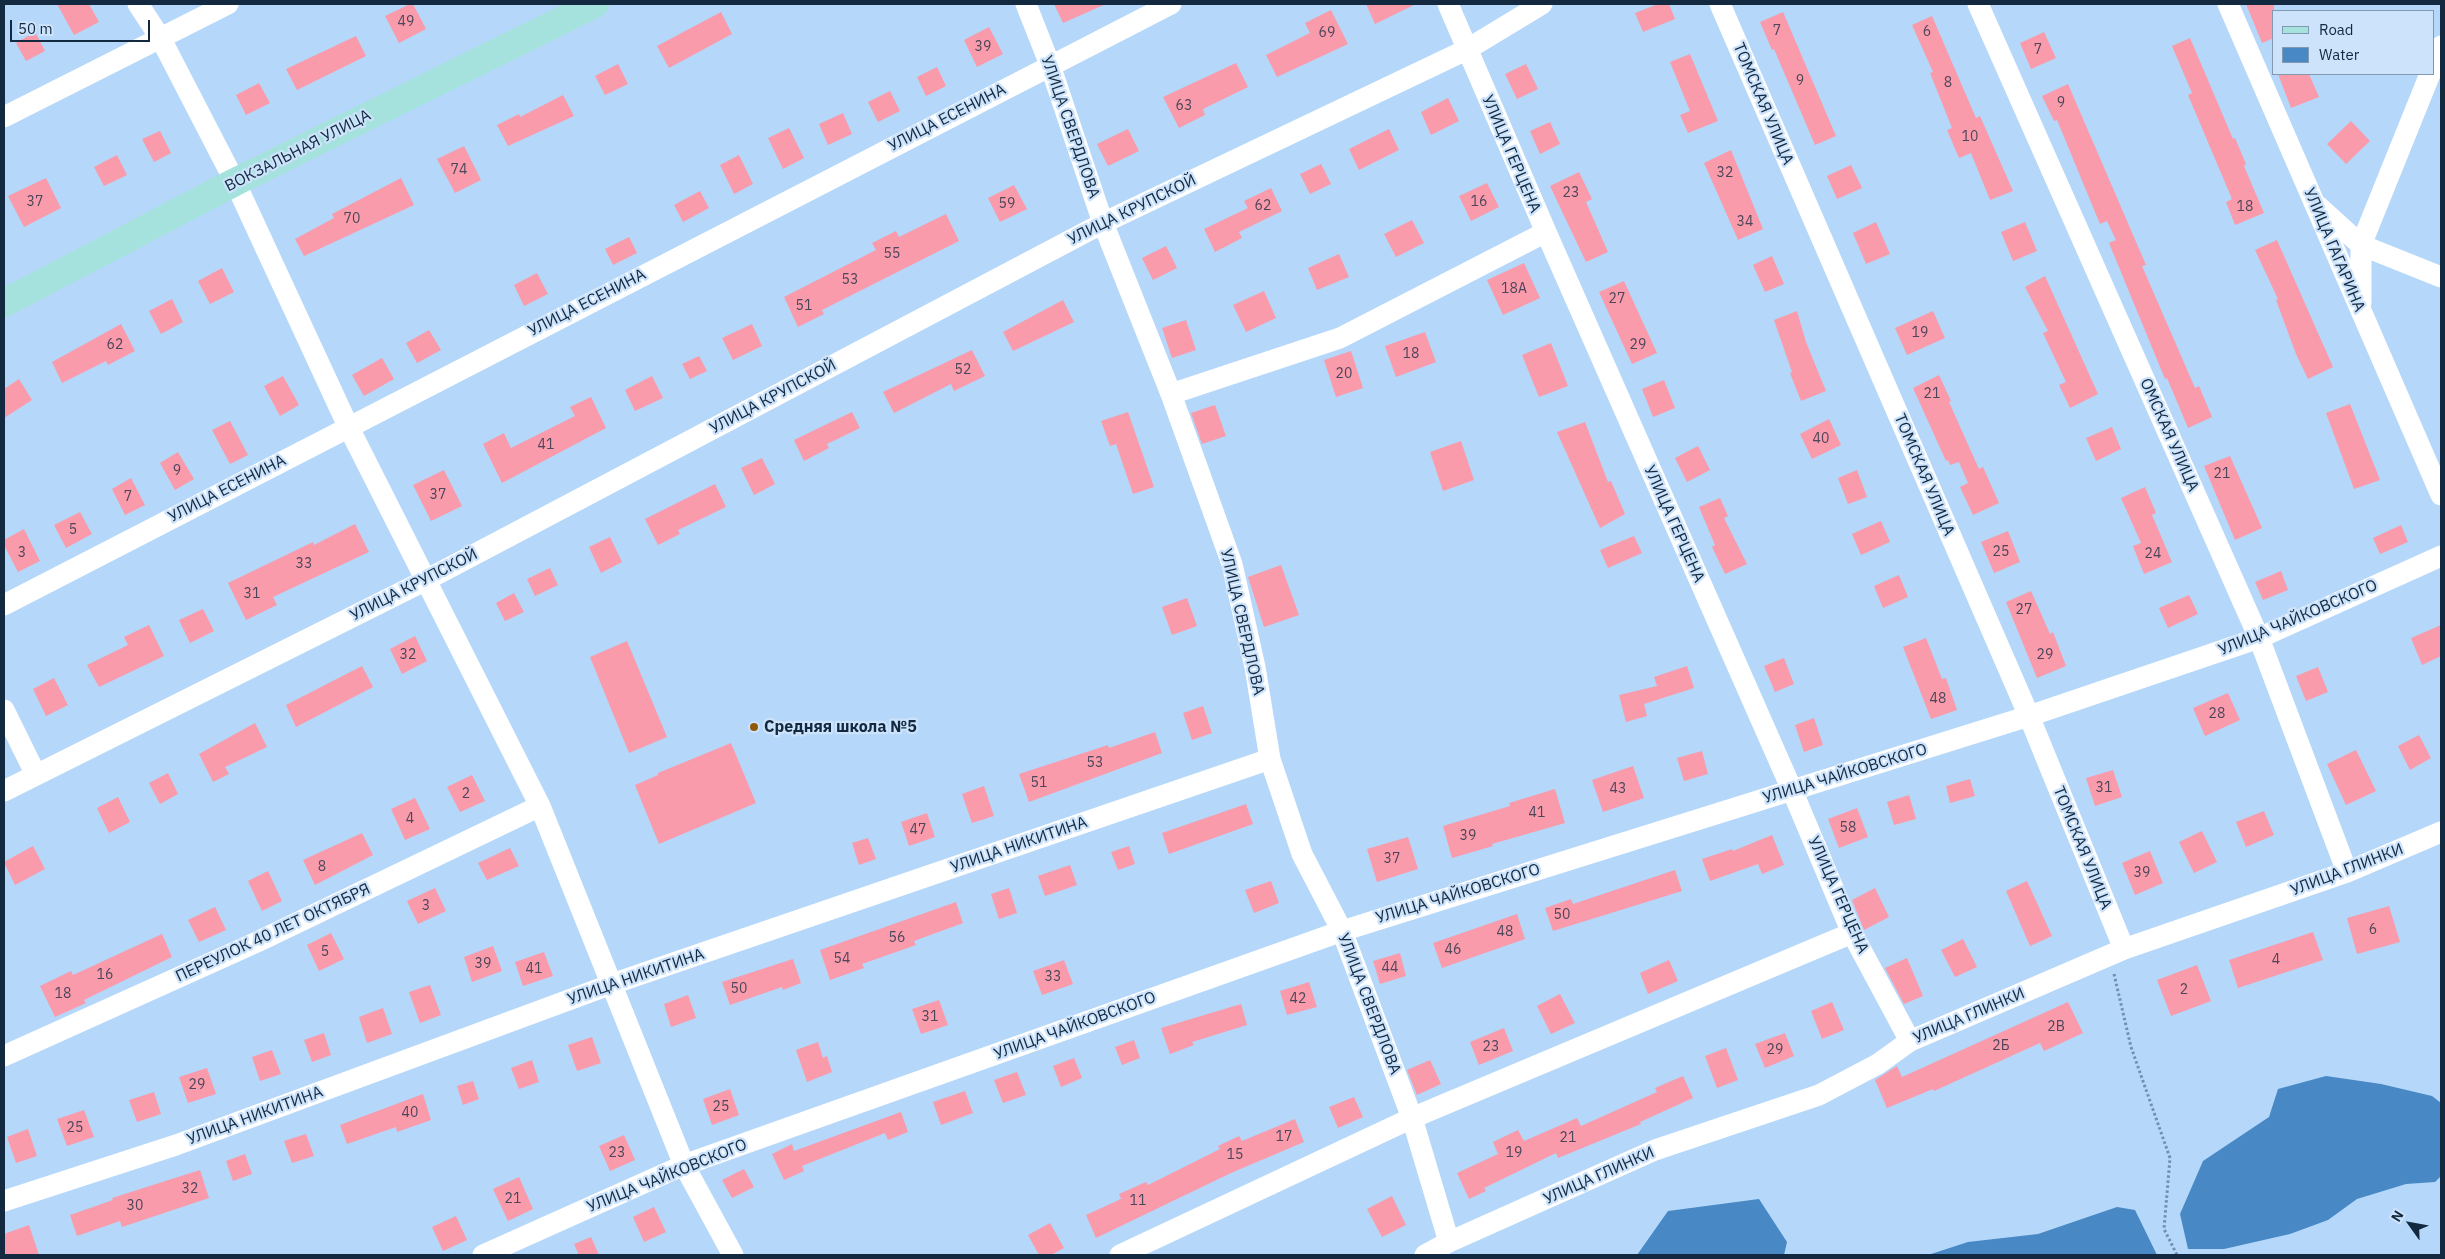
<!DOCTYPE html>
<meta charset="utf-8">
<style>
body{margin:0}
#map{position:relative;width:2445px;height:1259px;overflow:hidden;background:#b5d7fa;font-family:"IBM Plex Sans",sans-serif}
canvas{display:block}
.frame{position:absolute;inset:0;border:5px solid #12293f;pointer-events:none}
.legend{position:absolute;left:2272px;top:10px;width:162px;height:65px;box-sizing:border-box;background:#cce3fb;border:1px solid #8299b0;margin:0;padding:6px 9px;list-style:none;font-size:15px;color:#12293f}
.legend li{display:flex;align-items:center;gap:10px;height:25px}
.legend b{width:25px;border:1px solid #8299b0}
.north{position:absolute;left:2385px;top:1199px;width:50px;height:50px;-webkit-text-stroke:4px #cce3fb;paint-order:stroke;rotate:302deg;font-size:14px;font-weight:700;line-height:20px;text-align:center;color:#12293f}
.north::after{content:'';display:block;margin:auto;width:18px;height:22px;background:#12293f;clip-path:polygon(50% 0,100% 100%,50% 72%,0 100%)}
.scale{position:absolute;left:10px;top:20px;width:140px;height:22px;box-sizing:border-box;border:2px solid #12293f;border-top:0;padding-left:6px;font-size:15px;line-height:18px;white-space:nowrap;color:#12293f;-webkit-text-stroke:4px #cce3fb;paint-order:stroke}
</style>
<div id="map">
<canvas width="2445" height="1259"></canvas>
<div class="frame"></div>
<ul class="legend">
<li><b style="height:6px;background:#a6e2dd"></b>Road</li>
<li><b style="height:14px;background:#4888c4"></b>Water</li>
</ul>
<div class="north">N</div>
<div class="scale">50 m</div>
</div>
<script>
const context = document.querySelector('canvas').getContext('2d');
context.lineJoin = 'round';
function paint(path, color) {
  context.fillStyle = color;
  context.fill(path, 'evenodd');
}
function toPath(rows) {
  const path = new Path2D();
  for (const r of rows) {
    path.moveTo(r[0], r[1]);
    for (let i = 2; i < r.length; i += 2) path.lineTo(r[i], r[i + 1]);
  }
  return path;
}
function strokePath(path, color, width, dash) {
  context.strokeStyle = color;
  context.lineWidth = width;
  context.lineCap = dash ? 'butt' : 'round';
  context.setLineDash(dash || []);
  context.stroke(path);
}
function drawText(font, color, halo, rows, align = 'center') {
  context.font = font + ' "IBM Plex Sans",sans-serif';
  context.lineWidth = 4.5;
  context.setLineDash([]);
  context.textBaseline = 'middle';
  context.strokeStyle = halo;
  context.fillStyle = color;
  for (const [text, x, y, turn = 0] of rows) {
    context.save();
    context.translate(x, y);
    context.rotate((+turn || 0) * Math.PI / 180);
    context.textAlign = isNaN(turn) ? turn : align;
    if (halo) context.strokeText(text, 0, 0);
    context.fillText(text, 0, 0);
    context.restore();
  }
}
paint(toPath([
 [2326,1076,2381,1084,2432,1096,2441,1103,2441,1176,2435,1182,2406,1184,2357,1199,2328,1220,2290,1234,2224,1249,2188,1249,2180,1214,2203,1161,2269,1117,2278,1089],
 [1759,1199,1787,1242,1784,1255,1637,1255,1668,1211],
 [2117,1207,2135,1210,2157,1255,1928,1255,1968,1242,2038,1234]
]), '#4888c4');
paint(toPath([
 [57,4,89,4,99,22,74,35],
 [410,4,413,4,426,29,399,43,385,16],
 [1054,4,1106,4,1063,23],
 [1366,4,1416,4,1375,24],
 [1658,4,1669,4,1675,19,1643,32,1635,13],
 [2246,4,2274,4,2274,38,2262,43],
 [1331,10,1348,44,1277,77,1266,55,1310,33,1305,23],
 [721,12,732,34,669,68,657,46],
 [1783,12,1836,136,1815,145,1774,49,1772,50,1760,22],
 [1932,16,1976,118,1980,116,2013,191,1990,200,1971,153,1959,158,1947,130,1952,128,1930,73,1933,72,1912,25],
 [989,27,1003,54,977,67,964,40],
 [35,32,45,51,26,61,16,43],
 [2044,32,2056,58,2031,69,2020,43],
 [356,36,366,56,297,90,286,69],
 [2190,38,2233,139,2235,138,2246,164,2244,166,2264,213,2235,225,2226,202,2232,199,2188,95,2192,93,2172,46],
 [1690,54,1718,121,1688,133,1680,115,1690,111,1670,62],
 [1236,63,1248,87,1203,109,1205,115,1179,128,1163,97],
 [618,64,628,84,605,95,595,76],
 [1526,64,1538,89,1517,99,1505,74],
 [937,67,946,86,926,96,917,77],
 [2278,74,2309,74,2319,97,2291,108],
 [259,83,270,103,246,115,236,95],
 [2068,84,2146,265,2142,266,2195,388,2199,386,2212,417,2188,428,2167,378,2165,379,2109,243,2116,240,2107,221,2100,224,2057,120,2054,121,2042,96],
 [890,91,900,111,878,122,868,102],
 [563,95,574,116,508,146,497,125,519,114,520,117],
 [1448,98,1459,121,1431,135,1421,112],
 [843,113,852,134,828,145,819,124],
 [2351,121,2370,141,2346,164,2327,144],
 [1550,122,1560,144,1540,154,1530,131],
 [789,128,804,158,783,169,768,138],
 [1128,129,1139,151,1108,166,1097,144],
 [1389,129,1399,150,1359,170,1349,149],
 [160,131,171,153,154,162,142,139],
 [464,146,481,180,455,193,437,159],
 [1731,150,1763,229,1738,240,1704,163],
 [117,155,127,175,104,186,94,167],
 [739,155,753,184,734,194,720,165],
 [1321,164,1331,184,1310,194,1300,174],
 [1851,165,1862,188,1837,199,1827,176],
 [1579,172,1592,199,1586,202,1608,252,1586,262,1550,186],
 [46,178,61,208,24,227,8,196],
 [401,178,414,205,304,256,295,239,334,218,332,214],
 [1487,183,1499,207,1471,221,1459,196],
 [1014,185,1027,209,1000,222,988,198],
 [1271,188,1282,211,1239,232,1242,238,1215,252,1204,229,1248,208,1244,201],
 [700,191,709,208,683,222,674,205],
 [946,214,959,241,822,310,824,314,798,327,784,297,876,250,872,243,896,231,899,237],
 [1412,220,1424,243,1396,257,1384,234],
 [1876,222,1890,254,1866,264,1853,233],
 [2025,222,2037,251,2013,261,2001,232],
 [629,237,637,253,613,265,605,249],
 [2277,240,2333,367,2308,379,2296,354,2276,300,2278,299,2255,250],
 [1166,246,1177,268,1153,280,1142,258],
 [1339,254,1349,277,1317,290,1308,268],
 [1772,256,1784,284,1765,292,1753,265],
 [1524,263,1540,298,1503,315,1487,280],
 [222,268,234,292,210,304,198,281],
 [537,273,548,294,524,306,514,285],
 [2045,276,2098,394,2070,408,2059,385,2066,382,2043,333,2048,331,2025,287],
 [1624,281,1657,353,1632,364,1599,292],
 [1264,291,1276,318,1246,332,1233,305],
 [172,299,183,322,161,334,149,311],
 [1063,300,1074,322,1013,351,1003,332],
 [1797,311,1806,342,1826,391,1801,401,1790,373,1792,372,1774,320],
 [1933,311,1945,338,1907,355,1895,328],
 [1186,320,1196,350,1172,358,1162,328],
 [121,324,135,351,108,365,106,361,62,383,52,362],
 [752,324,762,346,733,360,722,338],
 [429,330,441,350,417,363,406,343],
 [1425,332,1436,362,1396,377,1385,346],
 [1551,343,1568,386,1539,397,1522,355],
 [972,350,985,376,954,391,951,384,894,413,883,392],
 [1351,351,1363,388,1336,397,1324,360],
 [699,356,707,371,690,379,682,364],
 [382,358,394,379,364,396,352,375],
 [1939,375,1951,401,1949,402,1979,469,1983,467,1999,503,1973,515,1960,487,1968,483,1959,462,1950,465,1948,460,1946,461,1913,388],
 [283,376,299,405,280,416,264,386],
 [652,376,663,398,635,411,625,390],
 [19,379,32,400,4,418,4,389],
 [1664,380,1675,408,1653,417,1642,389],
 [591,397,606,428,502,483,483,444,504,433,511,448,575,416,570,407],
 [2350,404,2380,480,2354,489,2326,413],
 [1215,405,1226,436,1202,444,1191,413],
 [852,412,860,428,827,444,829,448,804,461,794,440],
 [1128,412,1154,487,1133,494,1116,444,1110,446,1101,421],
 [1829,419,1841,445,1812,459,1800,434],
 [230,421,248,455,230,464,212,430],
 [1585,422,1608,482,1611,481,1625,514,1600,528,1557,432],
 [2112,427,2121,449,2096,461,2086,438],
 [1461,441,1474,480,1443,491,1430,452],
 [1698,446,1710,470,1687,482,1675,458],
 [178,452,194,479,175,490,160,463],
 [2230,456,2262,528,2235,540,2204,466],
 [762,458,775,484,754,495,741,468],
 [444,470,462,506,431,521,413,485],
 [1857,470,1867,497,1848,504,1838,478],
 [131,478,145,505,125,515,112,489],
 [715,484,726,507,678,530,680,534,658,545,645,519],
 [2145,487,2156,513,2152,515,2172,562,2144,574,2133,546,2141,543,2121,498],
 [1720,498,1728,516,1724,518,1747,564,1725,574,1712,547,1715,545,1699,507],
 [80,512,92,534,66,548,54,525],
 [1881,521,1890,542,1861,555,1852,534],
 [355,524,369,552,273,597,277,605,246,620,228,583,313,542,314,545],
 [2401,525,2408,542,2380,554,2373,538],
 [24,529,40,561,18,572,4,545,4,540],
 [2008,531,2020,562,1994,573,1981,542],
 [1634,536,1642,553,1608,568,1600,550],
 [610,537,622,562,601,573,589,547],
 [1281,565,1299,615,1264,627,1248,577],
 [550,568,558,585,535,596,527,579],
 [2281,571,2288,590,2263,600,2255,582],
 [1899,575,1908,597,1883,608,1874,586],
 [2031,591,2050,634,2053,632,2066,666,2037,678,2006,602],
 [514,593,524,612,505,621,496,603],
 [2189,595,2198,614,2168,628,2159,608],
 [1187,598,1197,626,1172,635,1162,607],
 [203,609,214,631,190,643,179,620],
 [149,625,164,656,99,687,87,665,128,645,124,637],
 [2441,625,2441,656,2422,665,2411,638],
 [415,636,427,661,402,674,390,649],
 [1926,638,1942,679,1946,678,1957,710,1931,719,1903,647],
 [627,641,667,737,629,753,590,657],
 [1784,658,1794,684,1775,692,1764,666],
 [362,666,373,687,296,727,286,705],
 [1687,666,1694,688,1644,704,1647,716,1626,722,1619,695,1657,686,1654,677],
 [2318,667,2328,692,2306,701,2296,676],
 [54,678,68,705,46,716,33,689],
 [2228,693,2240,720,2205,736,2193,708],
 [1203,706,1212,733,1192,740,1183,713],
 [1814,718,1823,745,1804,752,1795,725],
 [255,723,267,747,225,767,229,774,213,782,199,754],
 [1155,732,1162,753,1029,802,1019,774,1108,745,1109,748],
 [2419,735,2431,758,2410,770,2398,746],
 [731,743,756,803,659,844,635,785,658,775,658,773],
 [2356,750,2376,791,2346,805,2327,764],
 [1702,751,1708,774,1684,781,1677,758],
 [1633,766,1644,798,1603,812,1592,780],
 [2113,770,2122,797,2095,806,2086,778],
 [168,773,178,794,160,804,149,783],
 [472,775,485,801,460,812,447,787],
 [1970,779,1975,796,1950,803,1946,786],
 [984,786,994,816,972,823,962,794],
 [1555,789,1565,823,1492,844,1493,846,1452,858,1443,826,1510,806,1509,803],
 [1909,795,1916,819,1894,825,1887,802],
 [118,797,130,822,109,833,97,808],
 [415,798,430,829,405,840,391,809],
 [1246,804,1253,824,1169,854,1162,833],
 [1857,808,1868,837,1839,848,1828,819],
 [2264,811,2274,835,2246,847,2236,822],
 [927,813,935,837,909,846,901,822],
 [2202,831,2217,862,2194,873,2179,842],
 [362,833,373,855,315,885,303,860],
 [1772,835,1784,865,1762,874,1758,864,1710,881,1702,859,1732,849,1733,851],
 [1408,837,1418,869,1377,882,1367,849],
 [868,838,876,859,859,865,852,843],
 [33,846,45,869,15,885,4,862],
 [1129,846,1135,864,1118,870,1111,852],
 [510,848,519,866,487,880,478,863],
 [2150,851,2163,883,2135,895,2122,863],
 [1070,865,1077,885,1045,896,1038,876],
 [1675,870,1682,891,1553,931,1545,908,1571,899,1573,904],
 [268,871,282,901,262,911,248,881],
 [1271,881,1279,903,1254,913,1245,890],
 [2027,881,2052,936,2030,946,2006,891],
 [435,888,446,911,418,924,407,901],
 [1009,888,1017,913,999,919,991,894],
 [1875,888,1889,917,1864,930,1852,900],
 [956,902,963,923,914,941,916,945,862,964,864,968,830,980,820,950],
 [2389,906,2400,942,2357,954,2347,918],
 [215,907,226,930,199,942,188,920],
 [1517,914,1525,939,1442,968,1433,943],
 [2313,932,2323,960,2238,988,2229,960],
 [331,933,344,959,319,971,307,945],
 [162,934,172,957,84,1000,86,1003,55,1017,40,986,71,971,73,975],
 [1963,939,1977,967,1955,977,1941,950],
 [493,946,502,971,472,982,464,957],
 [544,952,553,976,523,986,515,962],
 [1400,953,1406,976,1380,984,1373,961],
 [1907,958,1923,996,1904,1004,1885,968],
 [793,959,801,983,783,990,782,987,730,1005,722,982],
 [1064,960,1073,984,1042,995,1033,971],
 [1669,960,1678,981,1648,994,1640,973],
 [2197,965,2211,1001,2171,1016,2157,980],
 [1309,982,1317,1007,1287,1015,1280,991],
 [430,985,441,1015,420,1023,409,992],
 [1560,994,1575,1023,1551,1034,1537,1006],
 [688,995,696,1018,671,1027,664,1004],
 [939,1000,948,1025,921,1034,912,1009],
 [1832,1002,1844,1030,1822,1039,1811,1011],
 [2068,1002,2083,1033,2044,1051,2040,1043,1934,1091,1933,1089,1887,1108,1875,1080,1897,1066,1902,1077],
 [1241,1004,1247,1025,1192,1042,1194,1045,1170,1054,1161,1028],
 [383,1008,392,1034,367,1043,359,1017],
 [1504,1028,1513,1051,1479,1065,1470,1042],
 [324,1033,331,1055,312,1062,304,1040],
 [1785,1033,1794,1056,1765,1068,1755,1044],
 [592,1037,601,1063,577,1071,568,1045],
 [1134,1040,1140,1058,1122,1065,1115,1047],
 [818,1042,823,1058,827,1056,832,1072,807,1082,796,1050],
 [1726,1048,1738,1080,1717,1088,1705,1056],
 [272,1050,281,1074,260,1081,252,1057],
 [1074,1058,1082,1078,1061,1087,1053,1066],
 [532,1060,539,1082,519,1089,511,1068],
 [1430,1060,1441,1084,1417,1095,1407,1070],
 [207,1068,216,1094,188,1103,179,1077],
 [1017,1072,1026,1095,1003,1103,994,1080],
 [1683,1076,1693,1098,1640,1122,1641,1124,1558,1158,1556,1153,1484,1188,1486,1191,1469,1199,1457,1173,1498,1154,1493,1142,1518,1130,1524,1141,1577,1118,1581,1126,1657,1092,1655,1088],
 [473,1081,479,1099,463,1105,457,1086],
 [730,1089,739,1115,712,1125,703,1099],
 [965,1091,973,1113,941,1125,933,1102],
 [154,1092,161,1114,137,1122,129,1100],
 [423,1094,431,1120,397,1132,396,1127,347,1144,340,1125],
 [1354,1097,1363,1117,1338,1128,1329,1107],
 [84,1110,94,1137,67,1146,57,1119],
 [901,1112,908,1132,888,1140,885,1133,802,1166,804,1171,784,1180,772,1154,792,1144,794,1151],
 [1295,1119,1304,1142,1231,1173,1096,1238,1086,1215,1121,1199,1119,1194,1146,1182,1148,1185,1220,1149,1218,1146,1239,1136,1242,1141],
 [28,1129,37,1156,16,1163,7,1137],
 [306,1134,314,1156,292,1163,284,1141],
 [624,1135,635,1160,610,1171,599,1146],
 [245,1154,252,1174,233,1181,226,1161],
 [744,1169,754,1187,732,1198,722,1180],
 [200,1170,209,1198,122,1227,120,1221,77,1236,70,1215,113,1200,112,1198],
 [519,1177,533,1209,508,1221,493,1189],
 [1392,1196,1406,1225,1382,1237,1367,1209],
 [654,1207,666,1232,644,1242,633,1217],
 [456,1216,467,1240,443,1251,432,1227],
 [1050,1223,1064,1248,1051,1255,1039,1255,1028,1235],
 [29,1225,39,1255,4,1255,4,1234],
 [591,1237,599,1255,579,1255,574,1244]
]), '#f99bab');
strokePath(toPath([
 [2114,974,2131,1047,2170,1158,2164,1229,2177,1255]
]), '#7290ad', 3, [2.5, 2.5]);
strokePath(toPath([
 [138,4,161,39,235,182,348,426,540,806,684,1165,733,1255],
 [1026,4,1050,65,1103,223,1171,394,1232,564,1255,667,1270,759,1302,854,1342,931,1412,1118,1449,1242],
 [1448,4,1546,232,1792,790,1852,933,1910,1041],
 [1720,4,2029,716,2124,949],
 [1978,4,2259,638,2347,872],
 [2228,4,2441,495],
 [2434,64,2441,46],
 [4,117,228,4],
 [2318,206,2361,245,2441,277],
 [2361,303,2361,245,2430,74],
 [1171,394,1340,338,1546,232],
 [4,605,1171,4],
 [4,710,36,775],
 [4,791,426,580,1103,223,1466,50,1542,4],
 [4,1056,257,942,540,806],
 [4,1201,176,1145,612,984,1270,759],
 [483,1255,684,1165,1342,931,2029,716,2259,638,2441,556],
 [1120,1255,1412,1118,1852,933],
 [1425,1255,1449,1242,1655,1150,1819,1095,1878,1064,1910,1041,2124,949,2347,872,2441,832]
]), '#fff', 21);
strokePath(toPath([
 [4,303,235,182,595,4]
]), '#a6e2dd', 28);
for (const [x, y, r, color] of [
 [754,727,5,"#8e590a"]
]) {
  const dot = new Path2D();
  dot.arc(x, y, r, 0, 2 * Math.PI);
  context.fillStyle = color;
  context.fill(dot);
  strokePath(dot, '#cce3fb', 2);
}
drawText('14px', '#4c465a', null, [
 ["49",406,22],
 ["7",1777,31],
 ["6",1927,32],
 ["69",1327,33],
 ["39",983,47],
 ["7",2038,50],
 ["9",1800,81],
 ["8",1948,83],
 ["9",2061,103],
 ["63",1184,106],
 ["10",1970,137],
 ["74",459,170],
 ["32",1725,173],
 ["23",1571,193],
 ["37",35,202],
 ["16",1479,202],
 ["59",1007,204],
 ["62",1263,206],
 ["18",2245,207],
 ["70",352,219],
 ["34",1745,222],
 ["55",892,254],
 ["53",850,280],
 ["18А",1514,289],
 ["27",1617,299],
 ["51",804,306],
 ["19",1920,333],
 ["62",115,345],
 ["29",1638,345],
 ["18",1411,354],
 ["52",963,370],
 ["20",1344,374],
 ["21",1932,394],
 ["40",1821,439],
 ["41",546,445],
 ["9",177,471],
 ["21",2222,474],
 ["37",438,495],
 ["7",128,497],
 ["5",73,530],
 ["25",2001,552],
 ["3",22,553],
 ["24",2153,554],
 ["33",304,564],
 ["31",252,594],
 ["27",2024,610],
 ["32",408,655],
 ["29",2045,655],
 ["48",1938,699],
 ["28",2217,714],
 ["53",1095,763],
 ["51",1039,783],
 ["31",2104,788],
 ["43",1618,789],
 ["2",466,794],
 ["41",1537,813],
 ["4",410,819],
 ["58",1848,828],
 ["47",918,830],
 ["39",1468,836],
 ["37",1392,859],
 ["8",322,867],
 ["39",2142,873],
 ["3",426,906],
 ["50",1562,915],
 ["6",2373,930],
 ["48",1505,932],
 ["56",897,938],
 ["46",1453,950],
 ["5",325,952],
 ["54",842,959],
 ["4",2276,960],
 ["39",483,964],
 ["44",1390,968],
 ["41",534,969],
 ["16",105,975],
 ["33",1053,977],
 ["50",739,989],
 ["2",2184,990],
 ["18",63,994],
 ["42",1298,999],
 ["31",930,1017],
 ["2В",2056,1027],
 ["2Б",2001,1046],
 ["23",1491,1047],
 ["29",1775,1050],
 ["29",197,1085],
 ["25",721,1107],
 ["40",410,1113],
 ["25",75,1128],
 ["17",1284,1137],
 ["21",1568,1138],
 ["23",617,1153],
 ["19",1514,1153],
 ["15",1235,1155],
 ["32",190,1189],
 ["21",513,1199],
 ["11",1138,1201],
 ["30",135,1206]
]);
drawText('16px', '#12293f', '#cce3fb', [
 ["ТОМСКАЯ УЛИЦА",1763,104,67],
 ["УЛИЦА ЕСЕНИНА",947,118,-27],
 ["УЛИЦА СВЕРДЛОВА",1070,127,71],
 ["ВОКЗАЛЬНАЯ УЛИЦА",298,151,-27],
 ["УЛИЦА ГЕРЦЕНА",1511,154,67],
 ["УЛИЦА КРУПСКОЙ",1132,210,-26],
 ["УЛИЦА ГАГАРИНА",2334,250,67],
 ["УЛИЦА ЕСЕНИНА",587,303,-27],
 ["УЛИЦА КРУПСКОЙ",773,397,-28],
 ["ОМСКАЯ УЛИЦА",2169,435,66],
 ["ТОМСКАЯ УЛИЦА",1924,475,67],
 ["УЛИЦА ЕСЕНИНА",227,489,-27],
 ["УЛИЦА ГЕРЦЕНА",1674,524,66],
 ["УЛИЦА КРУПСКОЙ",414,585,-27],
 ["УЛИЦА ЧАЙКОВСКОГО",2298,618,-23],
 ["УЛИЦА СВЕРДЛОВА",1242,622,77],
 ["УЛИЦА ЧАЙКОВСКОГО",1845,774,-17],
 ["УЛИЦА НИКИТИНА",1019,845,-19],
 ["ТОМСКАЯ УЛИЦА",2082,848,68],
 ["УЛИЦА ГЛИНКИ",2347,870,-21],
 ["УЛИЦА ЧАЙКОВСКОГО",1458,894,-17],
 ["УЛИЦА ГЕРЦЕНА",1838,895,66],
 ["ПЕРЕУЛОК 40 ЛЕТ ОКТЯБРЯ",273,933,-25],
 ["УЛИЦА НИКИТИНА",636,977,-19],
 ["УЛИЦА СВЕРДЛОВА",1369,1004,69],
 ["УЛИЦА ГЛИНКИ",1969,1016,-23],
 ["УЛИЦА ЧАЙКОВСКОГО",1075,1026,-20],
 ["УЛИЦА НИКИТИНА",255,1116,-20],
 ["УЛИЦА ЧАЙКОВСКОГО",667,1176,-22],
 ["УЛИЦА ГЛИНКИ",1599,1176,-24]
]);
drawText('bold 16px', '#12293f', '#cce3fb', [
 ["Средняя школа №5",764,727]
], 'left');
</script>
